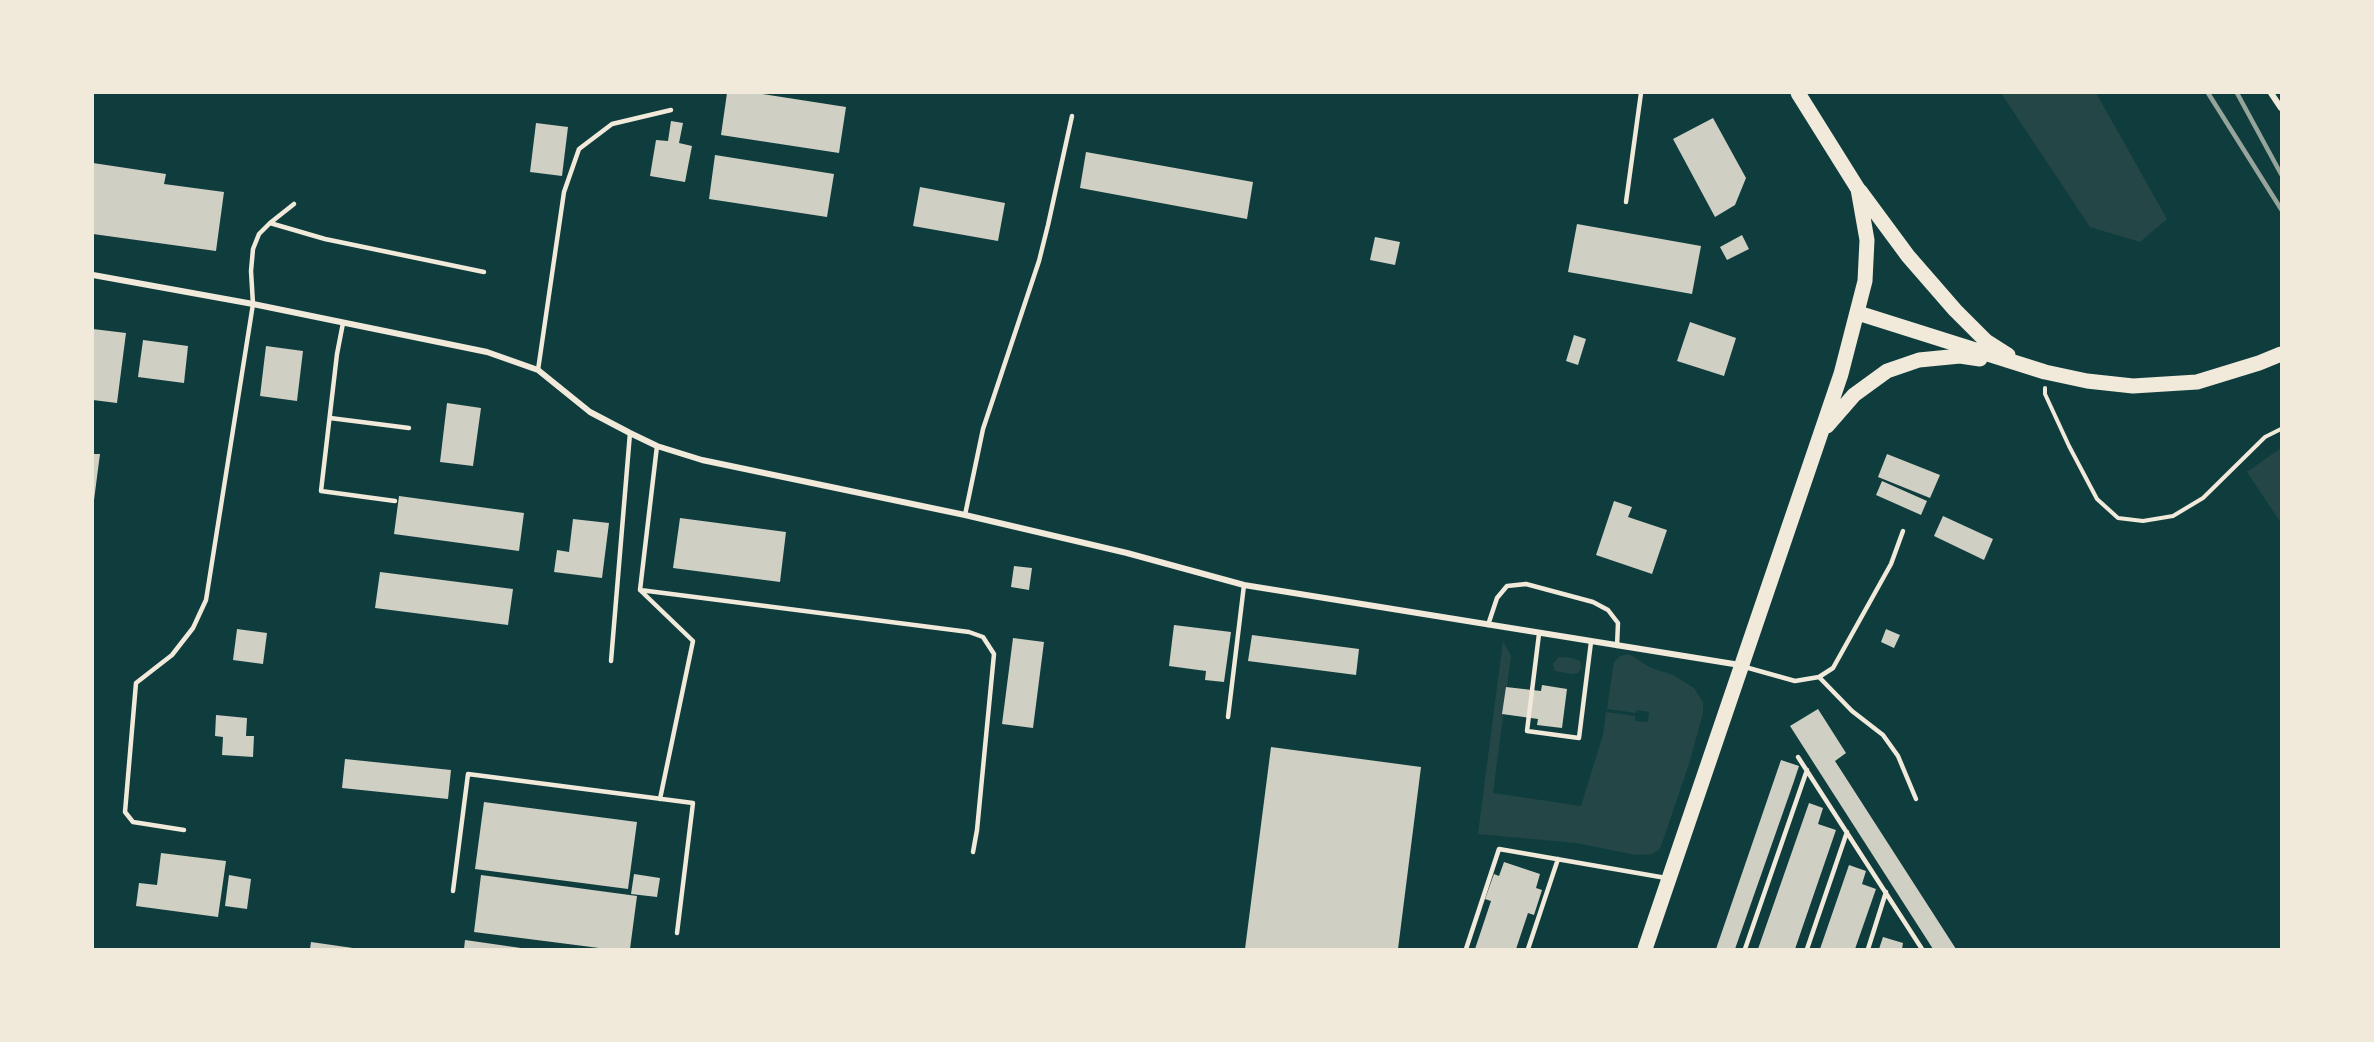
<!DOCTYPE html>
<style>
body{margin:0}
#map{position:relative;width:2374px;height:1042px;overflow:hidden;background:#0f3d3e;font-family:"Sofia Sans Condensed",sans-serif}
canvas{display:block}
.frame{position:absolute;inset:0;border:94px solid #f1e9da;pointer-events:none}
</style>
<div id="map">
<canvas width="2374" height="1042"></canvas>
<div class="frame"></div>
</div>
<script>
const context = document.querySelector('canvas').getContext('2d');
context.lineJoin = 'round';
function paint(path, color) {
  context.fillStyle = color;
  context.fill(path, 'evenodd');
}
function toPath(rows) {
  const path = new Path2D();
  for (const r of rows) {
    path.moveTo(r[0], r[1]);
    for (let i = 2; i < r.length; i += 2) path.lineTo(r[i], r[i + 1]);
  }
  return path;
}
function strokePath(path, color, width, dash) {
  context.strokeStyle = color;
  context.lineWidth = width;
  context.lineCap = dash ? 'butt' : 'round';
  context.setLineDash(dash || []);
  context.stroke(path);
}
paint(toPath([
 [2001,93,2096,93,2167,219,2140,242,2090,227],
 [2281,448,2281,523,2247,472],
 [1503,641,1511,656,1493,793,1581,806,1603,735,1606,712,1635,716,1635,721,1648,722,1649,712,1637,710,1636,713,1607,709,1614,662,1620,656,1629,654,1651,668,1673,675,1694,688,1703,702,1703,713,1689,764,1660,849,1652,854,1636,855,1576,843,1478,834],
 [1559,657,1572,658,1580,661,1581,668,1578,673,1572,674,1555,671,1553,664]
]), '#244646');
paint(toPath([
 [727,93,756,93,846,107,839,153,721,135],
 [1713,118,1746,178,1735,205,1715,217,1673,139],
 [671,121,683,123,679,143,692,146,685,182,650,176,656,140,668,141],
 [536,123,568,127,562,176,530,172],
 [1086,152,1253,182,1247,219,1080,188],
 [715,155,834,174,827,217,709,199],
 [93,163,166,174,164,184,224,192,216,251,93,234],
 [920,187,1005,203,998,241,913,226],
 [1577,224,1701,246,1692,294,1568,272],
 [1742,235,1749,249,1727,260,1720,247],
 [1375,237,1400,242,1395,265,1370,260],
 [1690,322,1736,338,1724,376,1677,361],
 [93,329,126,333,117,403,93,400],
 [1574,335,1586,339,1578,365,1566,361],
 [143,340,188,346,184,383,138,377],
 [266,346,303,351,297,401,260,396],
 [447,403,481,408,473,466,440,462],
 [93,454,100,454,94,500,93,500],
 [1887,454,1940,475,1930,498,1878,477],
 [1882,481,1927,501,1921,515,1876,495],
 [399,496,524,513,519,551,394,534],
 [1614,501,1632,507,1628,517,1667,530,1652,574,1596,555],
 [1943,516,1993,539,1984,560,1934,536],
 [680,518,786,532,780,582,673,568],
 [573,519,609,523,602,578,554,572,557,550,569,552],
 [1014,566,1032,568,1029,590,1011,587],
 [380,572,513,589,508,625,375,608],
 [1174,625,1231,632,1224,682,1205,680,1206,671,1169,666],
 [237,629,267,633,263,664,233,660],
 [1886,629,1900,635,1894,648,1881,642],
 [1252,635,1359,649,1356,675,1248,661],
 [1013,638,1044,642,1033,728,1002,724],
 [1542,685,1567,689,1562,728,1537,725,1538,719,1502,714,1506,687,1541,691],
 [1818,709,1846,753,1835,761,1956,949,1933,949,1790,726],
 [216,715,247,718,246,736,254,736,253,757,222,755,223,737,215,736],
 [1271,747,1421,767,1398,949,1245,949],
 [345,759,451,770,448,799,342,788],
 [1781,760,1799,766,1793,784,1735,949,1716,949],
 [484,802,637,822,628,889,475,869],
 [1809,803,1823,808,1818,824,1836,830,1795,949,1758,949],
 [161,853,226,861,218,917,136,906,139,883,157,885],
 [1504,862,1540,874,1536,888,1542,890,1534,915,1528,913,1516,949,1475,949,1491,901,1485,899,1494,874,1499,876],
 [1849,865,1866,871,1862,884,1876,889,1855,949,1820,949],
 [634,874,660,878,657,897,631,894],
 [229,875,251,879,247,909,225,906],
 [481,875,637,896,630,949,607,949,474,932],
 [1883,937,1903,943,1902,949,1879,949],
 [465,940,521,948,521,949,464,949],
 [311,942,353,948,353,949,310,949]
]), '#cfcfc3');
strokePath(toPath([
 [2045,388,2045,394,2069,446,2097,499,2118,518,2143,521,2173,516,2203,498,2265,437,2281,429]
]), '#f1e9da', 4);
strokePath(toPath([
 [1626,202,1641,93],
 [270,223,325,239,484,272],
 [343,323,337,354,321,491,395,501],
 [538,370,564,192,579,149,612,124,671,110],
 [330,418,409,428],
 [657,446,640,590,693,641,660,799],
 [965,515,983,429,1039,261,1048,225,1072,116],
 [640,590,969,632,983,637,994,654,977,830,973,852],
 [1488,625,1497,598,1507,586,1526,584,1593,602,1608,610,1618,623,1617,646],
 [1539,634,1527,731,1579,738,1591,642],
 [611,661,630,433],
 [1745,667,1795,681,1819,677,1833,668,1891,564,1903,531],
 [1819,677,1852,711,1883,735,1898,756,1916,799],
 [1228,717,1244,585],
 [1798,757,1922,949],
 [184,830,133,822,125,812,136,683,172,655,193,628,206,600,253,304,251,271,253,249,259,234,270,223,294,204],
 [453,891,468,774,693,803,677,933],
 [1466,949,1499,849,1666,878],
 [1528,949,1558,859],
 [1745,949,1807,770],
 [1807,949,1847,832],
 [1868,949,1886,892]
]), '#f1e9da', 4.5);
strokePath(toPath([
 [2271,93,2281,108],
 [93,275,253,304,487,352,538,370,590,412,630,433,657,446,702,460,965,515,1127,553,1244,585,1740,665]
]), '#f1e9da', 6);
strokePath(toPath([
 [1860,191,1908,256,1955,310,1986,341,2008,355],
 [1858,313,2045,372,2087,381,2133,386,2197,382,2259,363,2281,354],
 [1827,426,1854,395,1887,371,1919,360,1960,356,1980,359],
 [1645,949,1841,374,1865,281,1867,240,1858,189,1798,93]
]), '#f1e9da', 15);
strokePath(toPath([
 [2208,93,2281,209],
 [2237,93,2281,174]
]), '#97a49c', 4.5);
</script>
